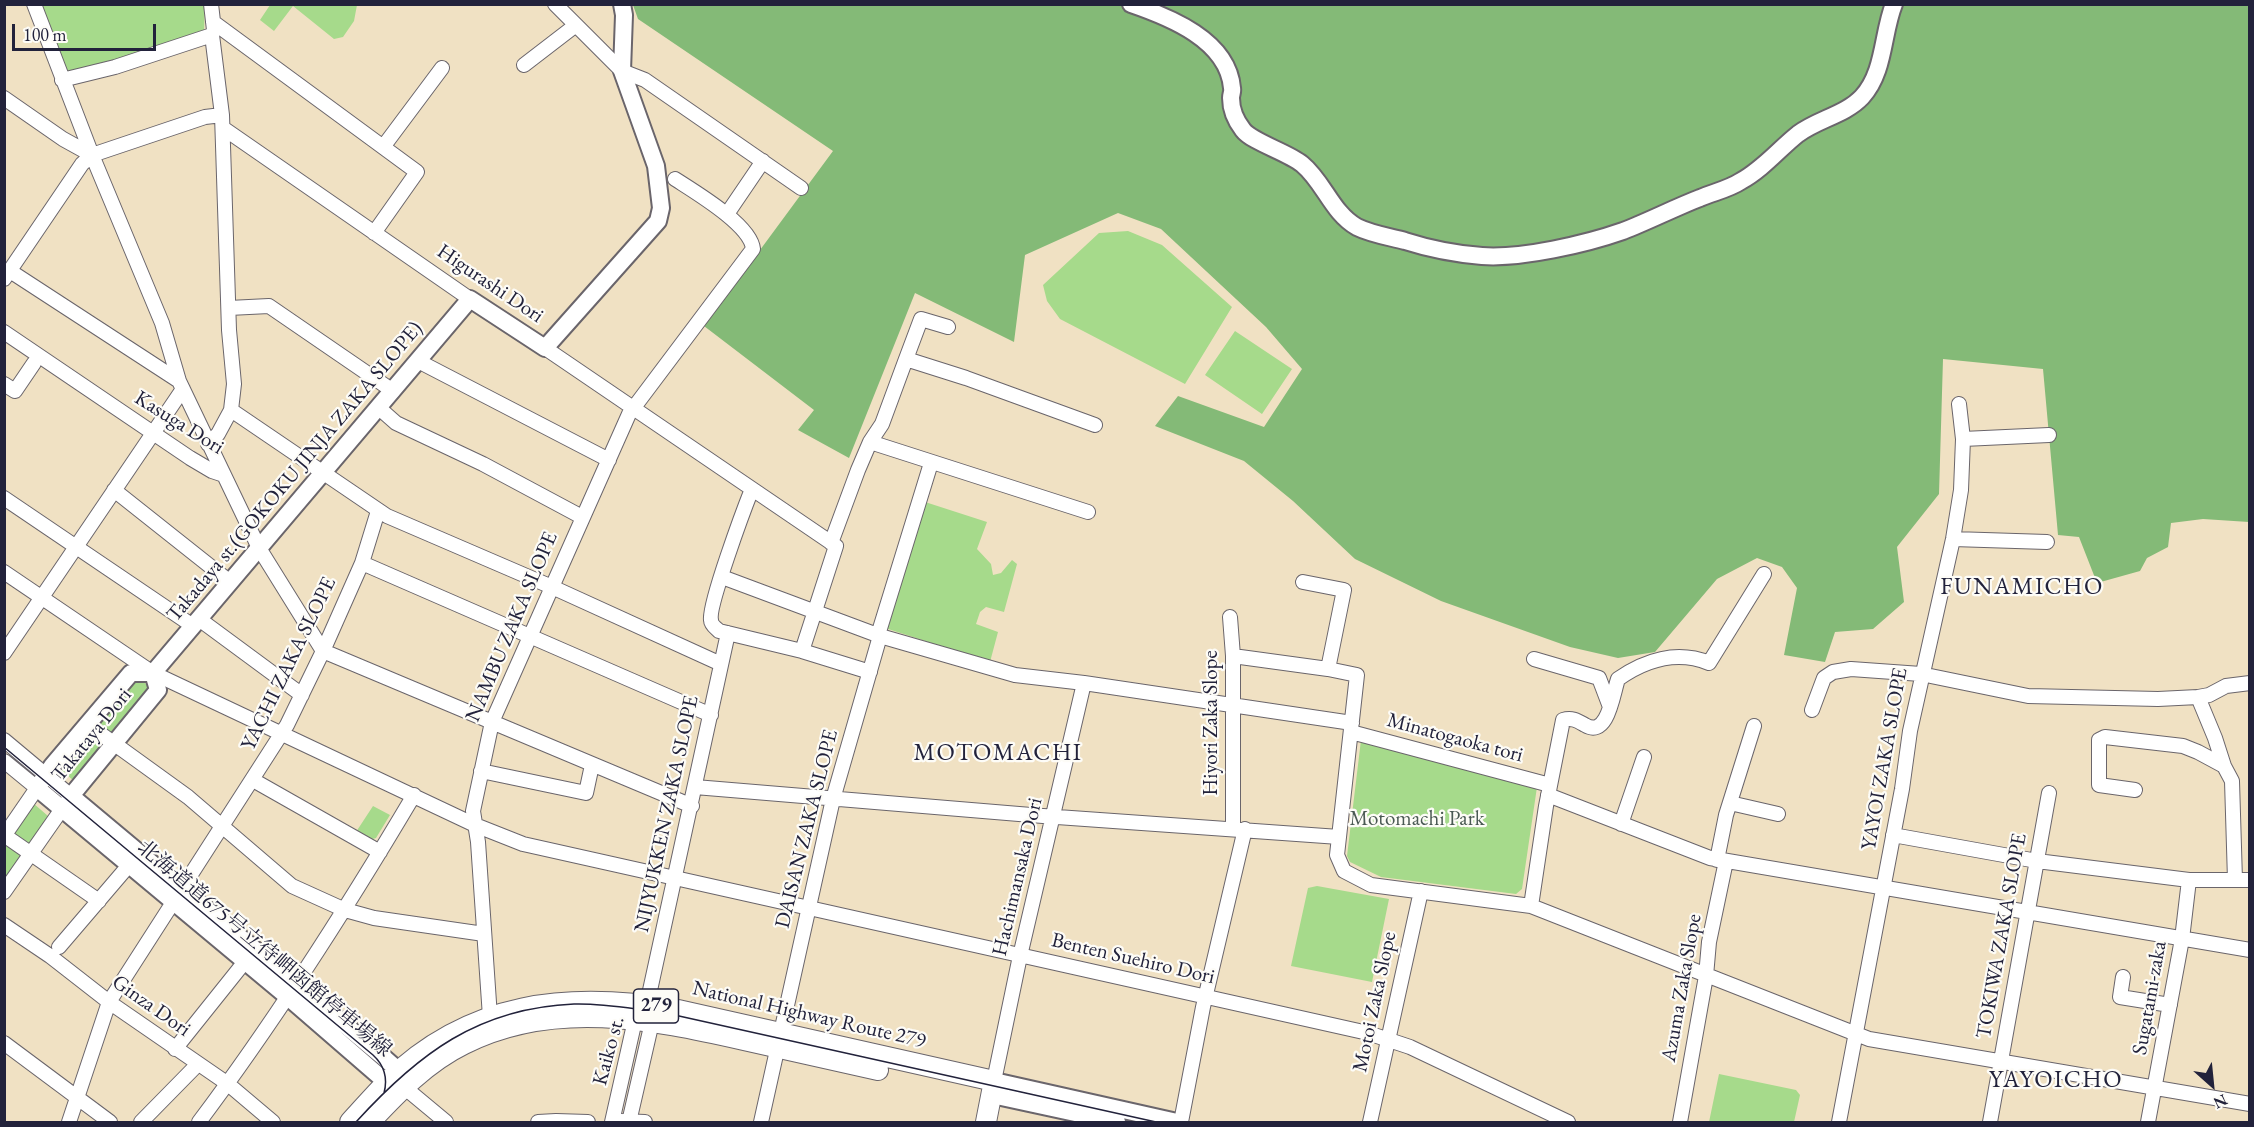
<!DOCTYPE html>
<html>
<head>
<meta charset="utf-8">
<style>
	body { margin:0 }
	#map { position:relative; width:2254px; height:1127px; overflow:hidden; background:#f0e1c3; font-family:"EB Garamond",serif }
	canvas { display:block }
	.frame { position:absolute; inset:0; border:6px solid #22223b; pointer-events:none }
	.north { position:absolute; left:2182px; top:1055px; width:60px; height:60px; -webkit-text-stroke:4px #fdfcf7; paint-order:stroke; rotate:153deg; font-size:16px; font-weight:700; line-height:24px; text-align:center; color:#22223b }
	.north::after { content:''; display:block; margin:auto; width:21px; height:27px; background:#22223b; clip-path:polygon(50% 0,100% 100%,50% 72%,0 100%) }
	.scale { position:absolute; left:12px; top:24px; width:144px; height:27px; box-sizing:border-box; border:3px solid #22223b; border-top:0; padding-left:8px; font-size:18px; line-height:21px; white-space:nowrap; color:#22223b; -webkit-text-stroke:4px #fdfcf7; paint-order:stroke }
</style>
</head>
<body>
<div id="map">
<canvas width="2254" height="1127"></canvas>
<div class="frame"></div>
<div class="north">N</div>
<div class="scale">100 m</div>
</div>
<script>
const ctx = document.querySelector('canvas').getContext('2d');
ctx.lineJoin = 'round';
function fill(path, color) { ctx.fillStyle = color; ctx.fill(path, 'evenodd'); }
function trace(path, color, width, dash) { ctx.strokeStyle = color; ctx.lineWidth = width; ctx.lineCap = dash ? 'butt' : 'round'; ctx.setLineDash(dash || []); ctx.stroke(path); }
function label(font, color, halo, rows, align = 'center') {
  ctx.font = font + ' "EB Garamond","Noto Serif JP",serif'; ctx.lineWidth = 4.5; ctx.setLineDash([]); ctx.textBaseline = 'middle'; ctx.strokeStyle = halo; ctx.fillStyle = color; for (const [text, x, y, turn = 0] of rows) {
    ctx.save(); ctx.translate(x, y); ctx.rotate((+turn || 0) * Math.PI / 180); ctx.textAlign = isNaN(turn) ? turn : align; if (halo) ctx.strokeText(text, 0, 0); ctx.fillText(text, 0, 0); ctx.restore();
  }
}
fill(new Path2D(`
	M40 5H205L204 33 66 74Z
	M270 5H357L354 21 343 37 334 39 293 6 274 31 260 20Z
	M1128 231 1162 245 1232 307 1185 384 1060 319 1047 301 1043 285 1099 233Z
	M1235 331 1292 369 1262 414 1205 375Z
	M922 501 987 522 977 549 991 564 993 575 1001 573 1012 560 1017 564 1004 612 986 607 980 612 976 624 998 632 990 662 885 628Z
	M136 678 153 688 75 782 59 768Z
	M1361 740 1537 787 1522 889 1516 894 1381 877 1350 862 1347 856Z
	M33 803 48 816 29 844 12 836Z
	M373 806 390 815 376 838 369 840 356 832Z
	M6 842 23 853 5 880V844Z
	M1317 886 1389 899 1372 982 1291 966 1308 888Z
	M1719 1074 1796 1090 1800 1095 1794 1122H1709Z`), '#a6da8b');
fill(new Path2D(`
	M633 5H2249V522L2203 519 2171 523 2168 547 2147 558 2140 571 2097 583 2079 537 2058 535 2043 369 1943 359 1939 494 1897 547 1904 602 1873 629 1835 632 1825 662 1784 655 1797 588 1782 567 1757 558 1717 579 1655 652 1618 658 1570 647 1441 601 1355 559 1293 501 1244 461 1155 426 1178 396 1264 427 1302 369 1266 327 1161 229 1118 213 1025 255 1014 342 915 293 849 458 798 430 814 410 704 326 833 151 638 19Z`), '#84ba77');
const minor = new Path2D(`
	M34 4 92 155 162 323 179 381 259 548 323 651
	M555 4 622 71 645 80 801 188
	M213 22 417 172 374 233
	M524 65 576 25
	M62 80 115 67 212 35
	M4 98 63 139 92 155
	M223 128 470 299
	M383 147 442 68
	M727 214 763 161
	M10 271 179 381
	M4 279 82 164 92 155 205 117 222 115
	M229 308 269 306 393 391
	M4 332 190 458 212 471 224 475
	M545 348 836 546 802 651
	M906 359 921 319 948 327
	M418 361 609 460
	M4 384 15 391 34 363
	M379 408 396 423 483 464 582 517
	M231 410 387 516 552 587 721 664
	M1963 439 2049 435
	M870 442 1088 512
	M208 444 218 434 231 410 234 384 229 330 222 115 212 35 214 30 211 4
	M752 489C744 509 708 606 711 620 711 625 716 628 719 631L802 651 870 672
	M114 490 230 582
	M4 498 193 626
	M1953 539 2047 542
	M831 543 858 470 870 442 882 424 906 359 966 378 1095 425
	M362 563 711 715
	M4 572 153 673 475 825 523 844 1368 1033 1410 1047 1568 1122
	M722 577 880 636 1015 675 1084 683 1352 723
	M1303 582 1344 590 1328 669
	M1230 617 1233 656V828
	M199 619 302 695
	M878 635 931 463
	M323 651 692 806
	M4 653 183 389
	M1233 656 1328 669 1357 675 1337 855 1344 871 1371 885 1531 906 1546 806 1563 720C1572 717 1578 721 1585 725 1608 739 1613 693 1618 679 1645 660 1677 650 1709 663L1764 574
	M1534 659 1599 678 1610 707
	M2198 697 2209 695 2226 686 2250 683
	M1812 710 1824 678 1833 672 1851 669 1921 674 2028 696 2158 699 2198 697 2215 738 2224 766 2232 781 2235 880
	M87 724 188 797 292 886 345 910 374 918 484 934
	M1351 732 1550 785
	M4 740 71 796 4 892
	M4 761 37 788 4 836
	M481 771 586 793 592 765
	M253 780 380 852
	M695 787 1043 816 1339 837
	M2135 790 2099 785V740L2105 737 2183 746 2198 752 2224 766
	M1548 795 1710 858 2250 950
	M1730 803 1778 814
	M1621 824 1644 757
	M4 835 99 901
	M1893 835 2037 861 2189 880H2250
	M1717 860 1726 815 1754 726
	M1531 906 1869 1039 2250 1104
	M4 925 50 956 109 1002 228 1084 273 1122
	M59 947 124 871
	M2123 977 2120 997 2170 1005
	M490 1017 478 842 473 811 492 722 629 414 753 249C751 225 695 192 675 179
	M4 1043 110 1122
	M175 1049 251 954
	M994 1081 1020 956 1084 683
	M404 1087 446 1122
	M621 1121 645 1122
	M69 1122 109 1002 287 725 323 651 362 563 378 511
	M141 1122 198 1064
	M199 1122C277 1018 347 908 414 795
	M538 1122 556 1121 588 1122
	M612 1122 635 1020 646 1005 649 995 728 633
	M629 1122 652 1022 651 1014
	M761 1122 833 799 880 636
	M1181 1122 1203 1007 1245 829
	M1370 1122 1421 891
	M1680 1122 1706 976 1709 942 1726 861
	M1839 1122 1902 789 1910 731 1953 539 1961 490 1963 439 1959 404
	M1990 1122 2049 793
	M2148 1122 2182 939 2189 880`);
const major = new Path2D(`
	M1131 4C1169 17 1228 40 1232 88 1233 91 1231 94 1231 98 1231 109 1236 121 1243 130 1252 142 1287 152 1302 164 1324 182 1332 213 1357 227 1371 234 1390 237 1405 241 1430 249 1456 254 1482 256 1521 259 1586 244 1623 231 1649 221 1674 208 1700 198 1714 192 1729 189 1741 181 1763 169 1779 149 1798 134 1818 119 1845 115 1862 97 1885 72 1882 34 1894 4
	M153 673 470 299 545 348 658 221 661 208 656 166 622 71 624 15 622 4
	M153 673H131L52 766 37 788 288 997 386 1082 397 1085
	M153 673 158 690 71 796 382 1056 399 1071 403 1084
	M994 1081 1177 1122
	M992 1095 1117 1122`);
const highway = new Path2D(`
	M350 1122C362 1109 374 1095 387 1082 469 1001 569 991 678 1010L994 1081 986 1122
	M370 1122C397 1093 427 1062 464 1044 553 999 651 1019 744 1040 789 1050 833 1060 878 1070`);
trace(minor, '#6a656b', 16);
trace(major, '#6a656b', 20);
trace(highway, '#6a656b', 22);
trace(minor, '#fff', 14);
trace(major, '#fff', 16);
trace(highway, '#fff', 20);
trace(new Path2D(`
	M4 747 373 1055C385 1066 388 1078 384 1093
	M356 1122C418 1054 478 1008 574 1004 603 1003 633 1009 661 1012L1156 1122`), '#22223b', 1.5);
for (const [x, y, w] of [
	[656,1006,45]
]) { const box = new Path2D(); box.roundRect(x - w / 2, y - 17, w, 34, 4.5); ctx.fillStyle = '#fdfcf7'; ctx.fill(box); trace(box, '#22223b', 1.5); }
label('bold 20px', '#22223b', null, [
	["279",656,1006]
]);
label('21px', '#22223b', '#fdfcf7', [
	["Higurashi Dori",490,284,34],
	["Kasuga Dori",179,423,32],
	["Takadaya st.(GOKOKU JINJA ZAKA SLOPE)",295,472,-50],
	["NAMBU ZAKA SLOPE",512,627,-67],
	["YACHI ZAKA SLOPE",289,664,-64],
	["Hiyori Zaka Slope",1211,723,-90],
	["Takataya Dori",92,735,-51],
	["Minatogaoka tori",1455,738,15],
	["YAYOI ZAKA SLOPE",1885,759,-80],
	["NIJYUKKEN ZAKA SLOPE",667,814,-78],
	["DAISAN ZAKA SLOPE",807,829,-76],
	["Hachimansaka Dori",1018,877,-77],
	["TOKIWA ZAKA SLOPE",2002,936,-80],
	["北海道道675号立待岬函館停車場線",264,949,40],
	["Benten Suehiro Dori",1133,959,13],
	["Azuma Zaka Slope",1682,988,-80],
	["Sugatami-zaka",2150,998,-80],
	["Motoi Zaka Slope",1375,1002,-78],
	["Ginza Dori",151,1006,35],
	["National Highway Route 279",809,1015,13],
	["Kaiko st.",609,1051,-75]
]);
label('21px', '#4a5953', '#fdfcf7', [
	["Motomachi Park",1417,819]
]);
ctx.letterSpacing = '1.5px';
label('24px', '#22223b', '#fdfcf7', [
	["FUNAMICHO",2022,587],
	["MOTOMACHI",998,753],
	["YAYOICHO",2056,1080]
]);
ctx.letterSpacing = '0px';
</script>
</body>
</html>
